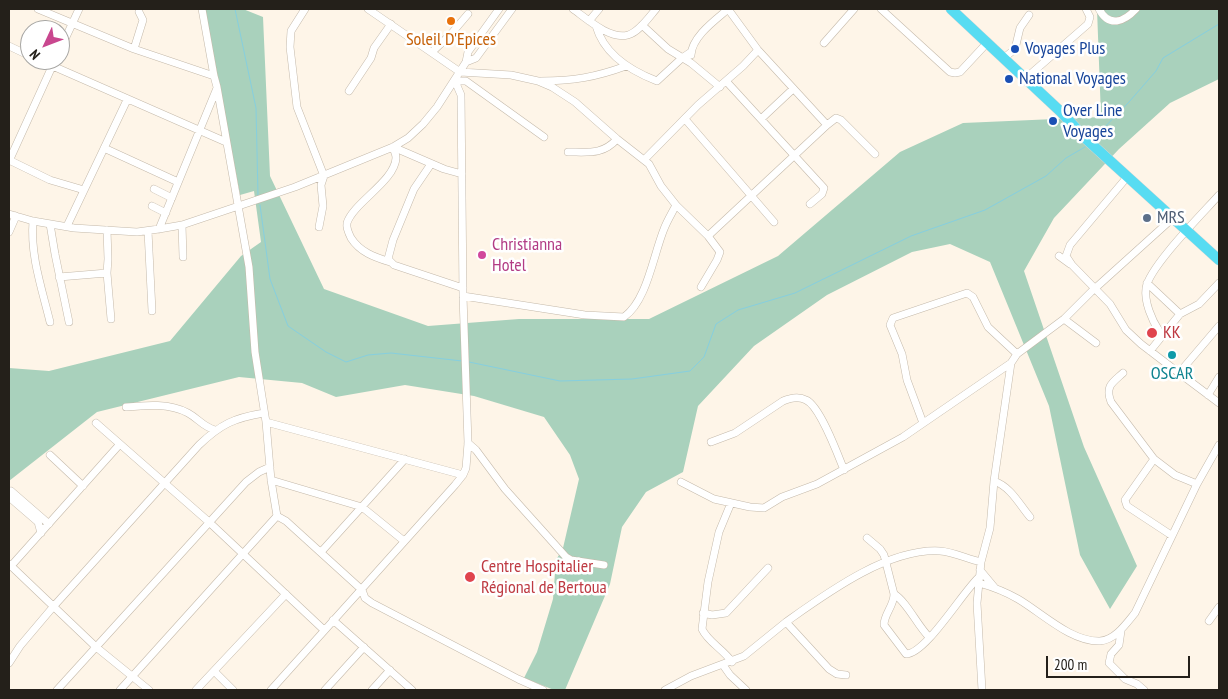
<!DOCTYPE html>
<html>
<head>
<meta charset="utf-8">
<style>
	body { margin:0 }
	#map { position:relative; width:1228px; height:699px; overflow:hidden; background:#fef5e8; font-family:"PT Sans Narrow",sans-serif }
	canvas { display:block }
	.frame { position:absolute; inset:0; border:10px solid #24201a; pointer-events:none }
	.north { position:absolute; left:20px; top:20px; width:50px; height:50px; box-sizing:border-box; background:#fff; border:1px solid #a7a6a3; border-radius:50%; rotate:227deg; font-size:14px; font-weight:700; line-height:20px; text-align:center; color:#24201a }
	.north::after { content:''; display:block; margin:auto; width:18px; height:22px; background:#c9478f; clip-path:polygon(50% 0,100% 100%,50% 72%,0 100%) }
	.scale { position:absolute; left:1046px; top:656px; width:144px; height:22px; box-sizing:border-box; border:2px solid #24201a; border-top:0; padding-left:6px; font-size:15px; line-height:18px; white-space:nowrap; color:#24201a; -webkit-text-stroke:4px #fff; paint-order:stroke }
</style>
</head>
<body>
<div id="map">
<canvas width="1228" height="699"></canvas>
<div class="frame"></div>
<div class="north">N</div>
<div class="scale">200 m</div>
</div>
<script>
const ctx = document.querySelector('canvas').getContext('2d');
ctx.lineJoin = 'round';
function fill(path, color) { ctx.fillStyle = color; ctx.fill(path, 'evenodd'); }
function trace(path, color, width, dash) { ctx.strokeStyle = color; ctx.lineWidth = width; ctx.lineCap = dash ? 'butt' : 'round'; ctx.setLineDash(dash || []); ctx.stroke(path); }
function label(font, color, halo, rows, align = 'center') {
  ctx.font = font + ' "PT Sans Narrow",sans-serif'; ctx.lineWidth = 5; ctx.setLineDash([]); ctx.textBaseline = 'middle'; ctx.strokeStyle = halo; ctx.fillStyle = color; for (const [text, x, y, turn = 0] of rows) {
    ctx.save(); ctx.translate(x, y); ctx.rotate((+turn || 0) * Math.PI / 180); ctx.textAlign = isNaN(turn) ? turn : align; if (halo) ctx.strokeText(text, 0, 0); ctx.fillText(text, 0, 0); ctx.restore();
  }
}
fill(new Path2D(`
	M205 9H243L263 17 270 176 324 289 428 326 519 319H649L778 256 900 152 963 123 1101 117 1097 9H1219V79L1170 103 1119 149 1054 218 1024 271 1084 447 1137 566 1110 609 1080 555 1049 406 990 262 950 244 912 252 827 295 754 346 698 406 683 472 646 492 622 527 610 584 565 690H554L524 678 537 652 553 599 556 560 563 548 579 479 570 455 544 417 474 396 405 385 336 397 302 383 239 377 97 412 9 481V368L49 371 170 341 241 256 261 242 254 191 240 195Z`), '#a9d1bc');
trace(new Path2D(`
	M235 9 256 108 258 195
	M1096 136 1129 102 1156 71 1163 58 1219 24
	M260 205 270 279 288 326 326 352 346 362 368 355 391 353 462 361
	M469 362 560 381 632 379 690 371 704 357 716 324 738 310 795 293 911 236 985 210 1046 176 1066 158 1085 147`), '#86cfdf', 1);
const minor = new Path2D(`
	M38 9 134 49 214 76
	M202 9 214 76 217 87 249 267 255 352 266 422 271 480 277 516 286 521 362 590 365 598 372 603 518 679 543 690
	M305 9 291 31 290 47 297 107 324 176 321 185 323 206 319 227
	M368 9 460 72 511 75 538 81 552 87 575 102 617 139 649 164 661 186 676 205 708 236 720 252 717 260 701 287
	M573 9C587 19 610 40 628 35 639 32 649 17 656 9
	M881 9 950 72 955 73 960 72 987 43
	M1099 9C1109 28 1124 22 1136 9
	M589 21 599 9
	M642 25 668 49 691 63 720 87
	M596 26C604 54 631 71 657 81L682 58 691 52
	M824 43 854 9
	M9 46 30 56
	M134 49 143 20 139 12
	M60 50 79 9
	M432 52 451 34 468 14
	M691 55C692 37 714 21 727 10
	M1004 58 1015 49 1020 28 1029 15
	M39 60 226 142
	M466 62 476 58 512 9
	M1026 78 1088 24 1090 17 1086 9
	M455 81H466L544 137
	M541 81C573 81 596 77 626 66
	M726 81 824 188 822 194 810 204
	M349 91 371 58 374 48 391 24
	M685 119 774 222
	M761 119 793 89
	M827 125 836 118 841 120 875 154
	M393 147 444 169 462 174
	M104 148 178 182
	M568 152C588 152 603 155 617 139
	M9 160 50 180 84 190
	M644 160 698 105 743 66 758 50
	M9 161 55 60
	M431 164 414 189 393 240 388 259 394 265 463 288
	M1128 176 1070 245 1066 256 1072 265 1110 304 1126 330 1141 344 1179 373
	M154 189 172 198
	M152 206 166 213
	M9 214 33 221 74 228 137 232 159 229 182 225 295 187 393 147 408 138 423 124 437 107 466 62 468 52 499 9
	M33 221C30 255 42 289 50 322
	M50 224 55 254 69 322
	M182 225 183 257
	M67 226 127 100
	M159 229 217 88
	M107 230 108 259 107 273 111 319
	M148 231 152 311
	M9 232 16 216
	M708 236 827 125 758 50 728 9
	M1059 256 1070 264
	M390 262C374 257 360 252 351 238 349 234 346 228 347 223 353 203 395 181 396 158 396 154 394 151 393 147
	M59 277 107 273
	M1147 283 1180 314
	M463 296 585 315 624 317C647 301 653 256 664 229 667 221 672 213 676 205
	M1064 319 1096 343
	M1219 326 1179 373 1219 403
	M1159 331C1152 320 1144 302 1146 288 1149 267 1203 213 1219 195
	M1150 351 1180 314 1199 304 1219 283
	M1123 373C1112 383 1105 386 1111 402L1154 459 1175 475 1197 484
	M1208 395 1219 377
	M126 407C146 405 170 403 188 413 199 419 202 426 215 430
	M266 422 463 475
	M96 423 209 522 324 630
	M923 423 907 380 902 354 890 325 893 318 967 293 973 297 988 327 1017 354
	M711 442 735 433 783 401C790 398 799 396 806 400 820 406 838 455 844 470
	M468 443 476 450 505 489 566 557 571 560 604 565
	M50 455 83 486
	M1154 459 1125 500 1127 506 1171 535
	M271 480 362 507 404 541
	M994 481C1011 487 1019 504 1030 517
	M681 482 714 499 750 507 764 508 782 497 817 484 903 437 1011 363
	M11 491 49 524
	M9 497 38 522 41 533
	M731 503 719 532 708 582 702 629C708 642 723 649 732 662
	M867 538 880 549 884 555 894 594C894 606 884 614 884 625L906 654C926 654 963 591 980 576
	M321 552 405 459
	M9 564 96 647 149 690
	M11 566 120 444
	M980 570 995 588
	M979 583C993 587 1006 592 1018 599 1042 613 1071 642 1100 641 1115 640 1126 624 1135 613L1197 484 1219 445
	M894 594C907 602 917 625 929 637
	M703 613 712 615 726 613 768 568
	M333 620 412 690
	M1209 621 1219 607
	M1121 631 1119 645 1111 654 1109 663 1125 679 1137 684 1144 690
	M9 663 20 646 53 607 199 445C221 424 234 418 264 413
	M723 665 730 675 746 690
	M214 671 233 690
	M846 675 837 674 829 669 786 622C827 593 888 548 940 551 954 552 967 559 981 562
	M57 690 246 482 259 472 270 467
	M120 690 277 516
	M196 690 286 594
	M271 690 455 485 463 475 466 468 468 443 463 296 461 95 455 81
	M325 690 364 647
	M372 690 390 670
	M665 690 691 676 744 656 786 622
	M982 690 977 603 981 562 990 528 994 481 1011 363 1017 354 1064 319 1091 292 1173 218`);
const highway = new Path2D(`
	M951 9 1061 112 1086 139 1219 260`);
trace(minor, '#c4b9aa', 8);
trace(highway, '#d8d7d6', 11);
trace(minor, '#fff', 7);
trace(highway, '#57dcf2', 10);
for (const [x, y, r, color] of [
	[451,21,5,"#e8710a"],
	[1015,49,5,"#1a4fb4"],
	[1009,79,5,"#1a4fb4"],
	[1053,121,5,"#1a4fb4"],
	[1147,218,5,"#5c6f8a"],
	[482,255,5,"#d1479c"],
	[1152,333,6,"#e0444e"],
	[1172,355,5,"#0f9aa8"],
	[470,577,6,"#e0444e"]
]) { const dot = new Path2D(); dot.arc(x, y, r, 0, 2 * Math.PI); ctx.fillStyle = color; ctx.fill(dot); trace(dot, '#fff', 2); }
label('18px', '#c56008', '#fff', [
	["Soleil D'Epices",451,40]
]);
label('18px', '#164399', '#fff', [
	["Voyages Plus",1025,49],
	["National Voyages",1019,79],
	["Over Line",1063,111],
	["Voyages",1063,132]
], 'left');
label('18px', '#4e5e75', '#fff', [
	["MRS",1157,218]
], 'left');
label('18px', '#b23c85', '#fff', [
	["Christianna",492,245],
	["Hotel",492,266]
], 'left');
label('18px', '#be3a42', '#fff', [
	["KK",1163,333],
	["Centre Hospitalier",481,567],
	["Régional de Bertoua",481,588]
], 'left');
label('18px', '#0d838f', '#fff', [
	["OSCAR",1172,374]
]);
</script>
</body>
</html>
